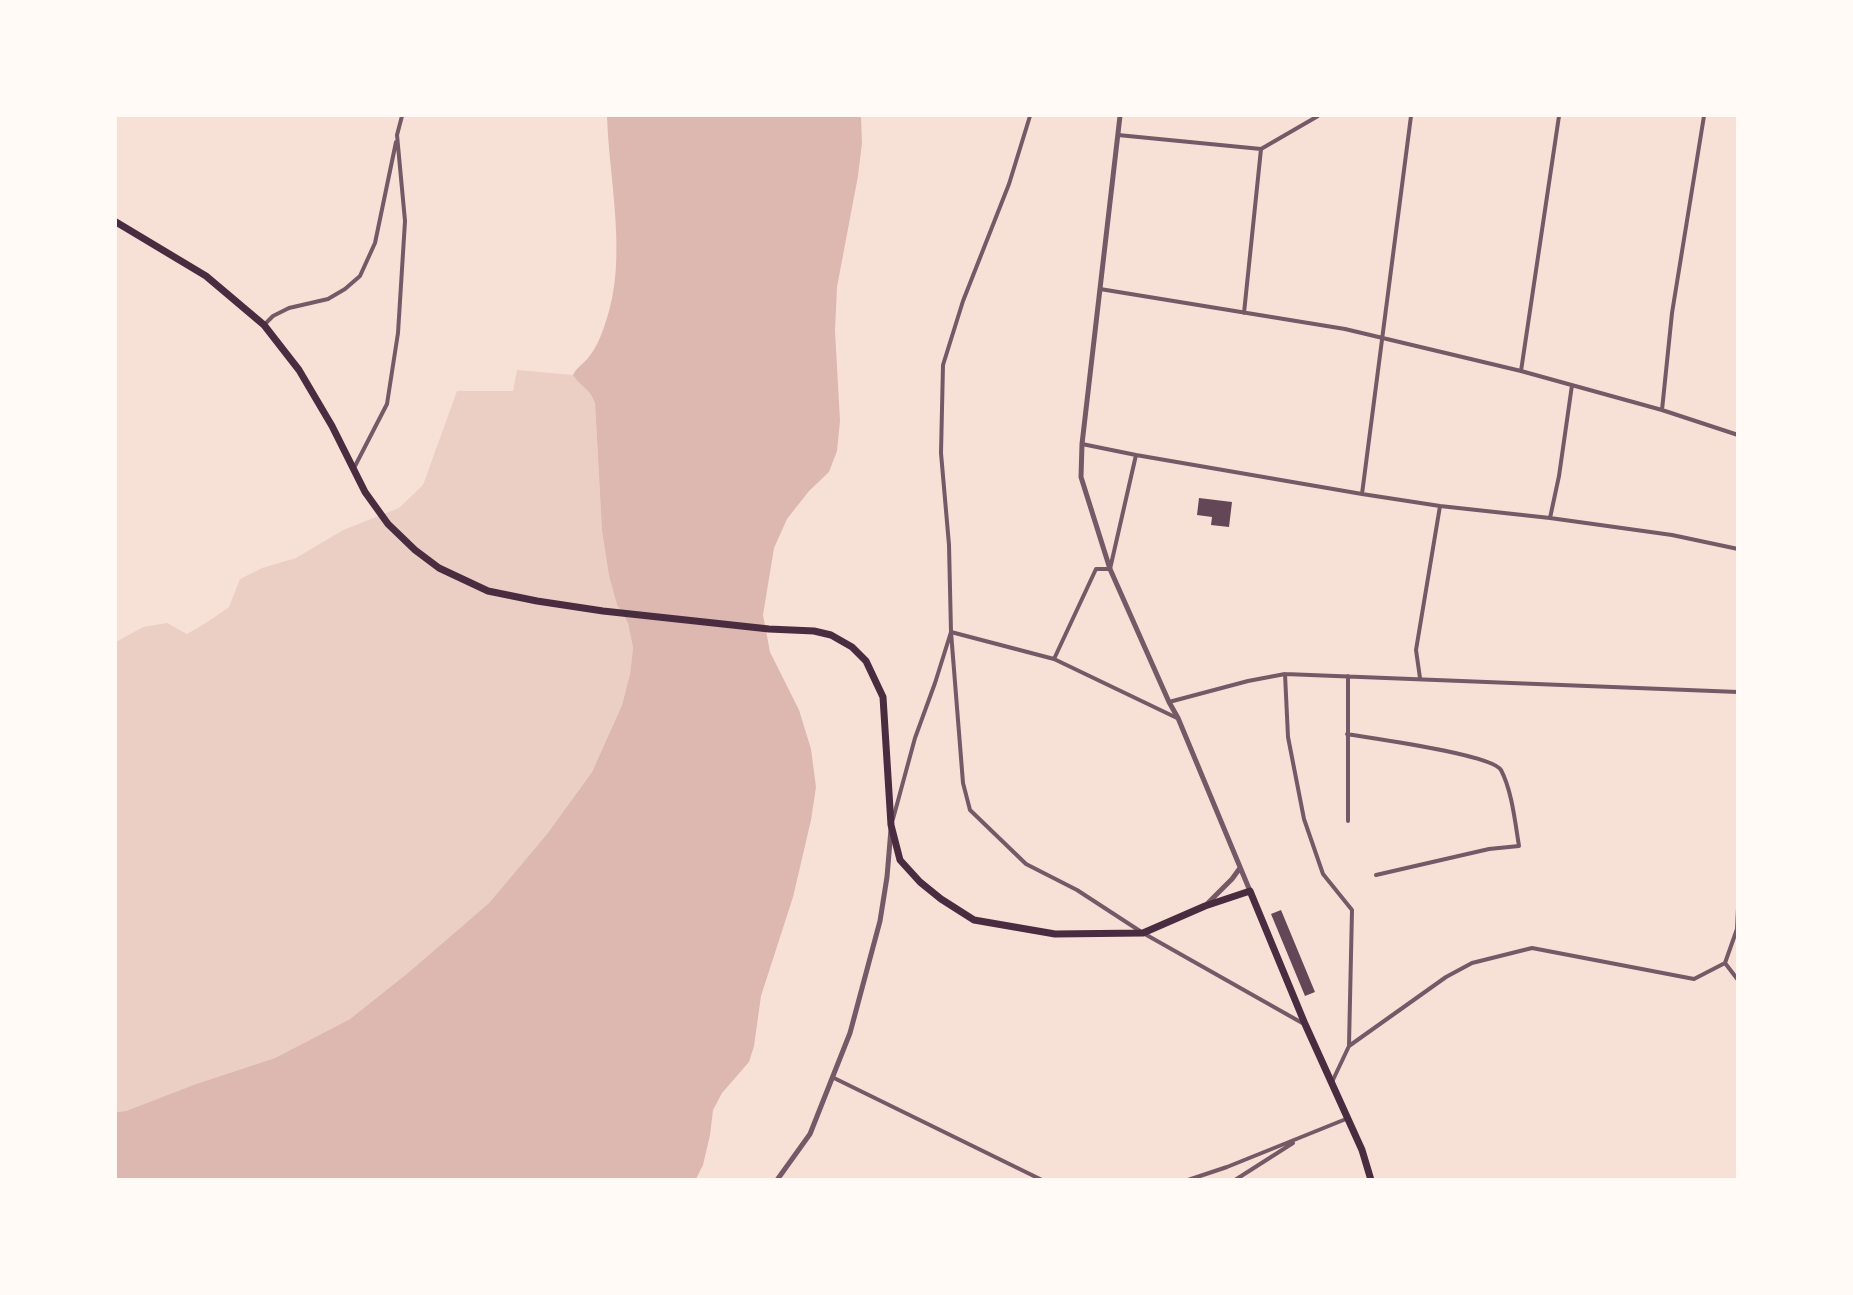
<!DOCTYPE html>
<html>
<head>
<meta charset="utf-8">
<style>
	body { margin:0 }
	#map { position:relative; width:1853px; height:1295px; overflow:hidden; background:#f7e1d7; font-family:"Roboto Condensed",sans-serif }
	canvas { display:block }
	.frame { position:absolute; inset:0; border:117px solid #fffaf5; pointer-events:none }
</style>
</head>
<body>
<div id="map">
<canvas width="1853" height="1295"></canvas>
<div class="frame"></div>
</div>
<script>
const ctx = document.querySelector('canvas').getContext('2d');
ctx.lineJoin = 'round';
function fill(path, color) { ctx.fillStyle = color; ctx.fill(path, 'evenodd'); }
function trace(path, color, width, dash) { ctx.strokeStyle = color; ctx.lineWidth = width; ctx.lineCap = dash ? 'butt' : 'round'; ctx.setLineDash(dash || []); ctx.stroke(path); }
fill(new Path2D(`
	M517 370 573 375C580 387 589 387 595 403L602 531 609 576 617 605 628 623 633 648 630 674 622 705 592 772 547 834 489 903 409 972 350 1019 275 1058 196 1084 126 1111 116 1112V642L143 627 167 623 187 634 209 621 229 607 240 579 262 568 296 558 343 530 399 508 423 485 457 391H513Z`), '#ebcfc5');
fill(new Path2D(`
	M607 116H861L862 143 858 176 837 287 835 331 840 421 837 451 829 472 809 491 787 519 774 548 763 615 770 652 799 710 811 749 816 787 811 820 793 897 761 996 754 1046 749 1062 722 1093 713 1110 710 1135 703 1165 696 1179H116V1112L126 1111 196 1084 275 1058 350 1019 409 972 489 903 547 834 592 772 622 705 630 674 633 648 628 623 617 605 609 576 602 531 595 403C589 387 580 387 573 375 576 368 583 364 588 358 597 347 602 334 606 321 628 259 609 180 607 116Z`), '#dcb8b0');
fill(new Path2D(`
	M1199 498 1232 502 1229 527 1211 525 1212 517 1197 515Z
	M1281 910 1315 992 1305 996 1271 914Z`), '#644757');
trace(new Path2D(`
	M1030 116 1009 184 963 301 943 365 941 453 949 545 951 632 963 783 970 810 1026 864 1077 890 1143 933 1304 1024
	M1118 135 1261 149 1318 116
	M1100 289 1345 329 1521 371 1662 410 1738 435
	M1244 313 1261 149
	M264 325 273 316 289 308 328 299 345 289 360 276 375 243 396 142
	M1521 371 1559 116
	M1662 410 1672 313 1704 116
	M1082 444 1136 455 1362 494 1440 506 1550 518 1672 535 1738 549
	M354 468 387 404 398 333 405 221 397 135 402 116
	M1362 494 1411 116
	M1550 518 1559 476 1572 385
	M1054 659 1096 569H1110L1136 455
	M1285 674 1288 737 1304 819 1323 874 1352 910 1349 1045
	M1420 678 1416 650 1440 506
	M1169 702 1248 681 1285 674 1738 692
	M1347 734C1370 738 1492 754 1501 770 1512 791 1515 822 1519 846L1489 849 1376 875
	M893 819 915 738 935 683 951 632 1054 659 1177 718
	M1348 821V676
	M1725 963 1738 980
	M834 1078 1042 1180
	M1332 1082 1349 1046 1446 977 1472 963 1532 948 1694 979 1725 963 1737 929 1738 908
	M1188 1180 1227 1167 1346 1119
	M1235 1180 1293 1143`), '#755966', 4);
trace(new Path2D(`
	M1120 116 1082 444 1081 477 1110 569 1169 702 1178 718 1250 891
	M1205 906 1232 879 1240 868
	M777 1180 810 1134 850 1033 880 921 887 877 891 829`), '#755966', 5);
trace(new Path2D(`
	M116 222 206 276 264 325 299 370 332 426 365 492 388 524 415 550 439 568 488 591 537 601 603 611 769 629 814 631 831 635 852 647 866 661 883 697 891 825 900 860 920 882 941 899 974 920 1055 934 1143 933 1205 906 1250 891 1305 1024 1362 1150 1371 1180`), '#4a2c40', 7);
</script>
</body>
</html>
